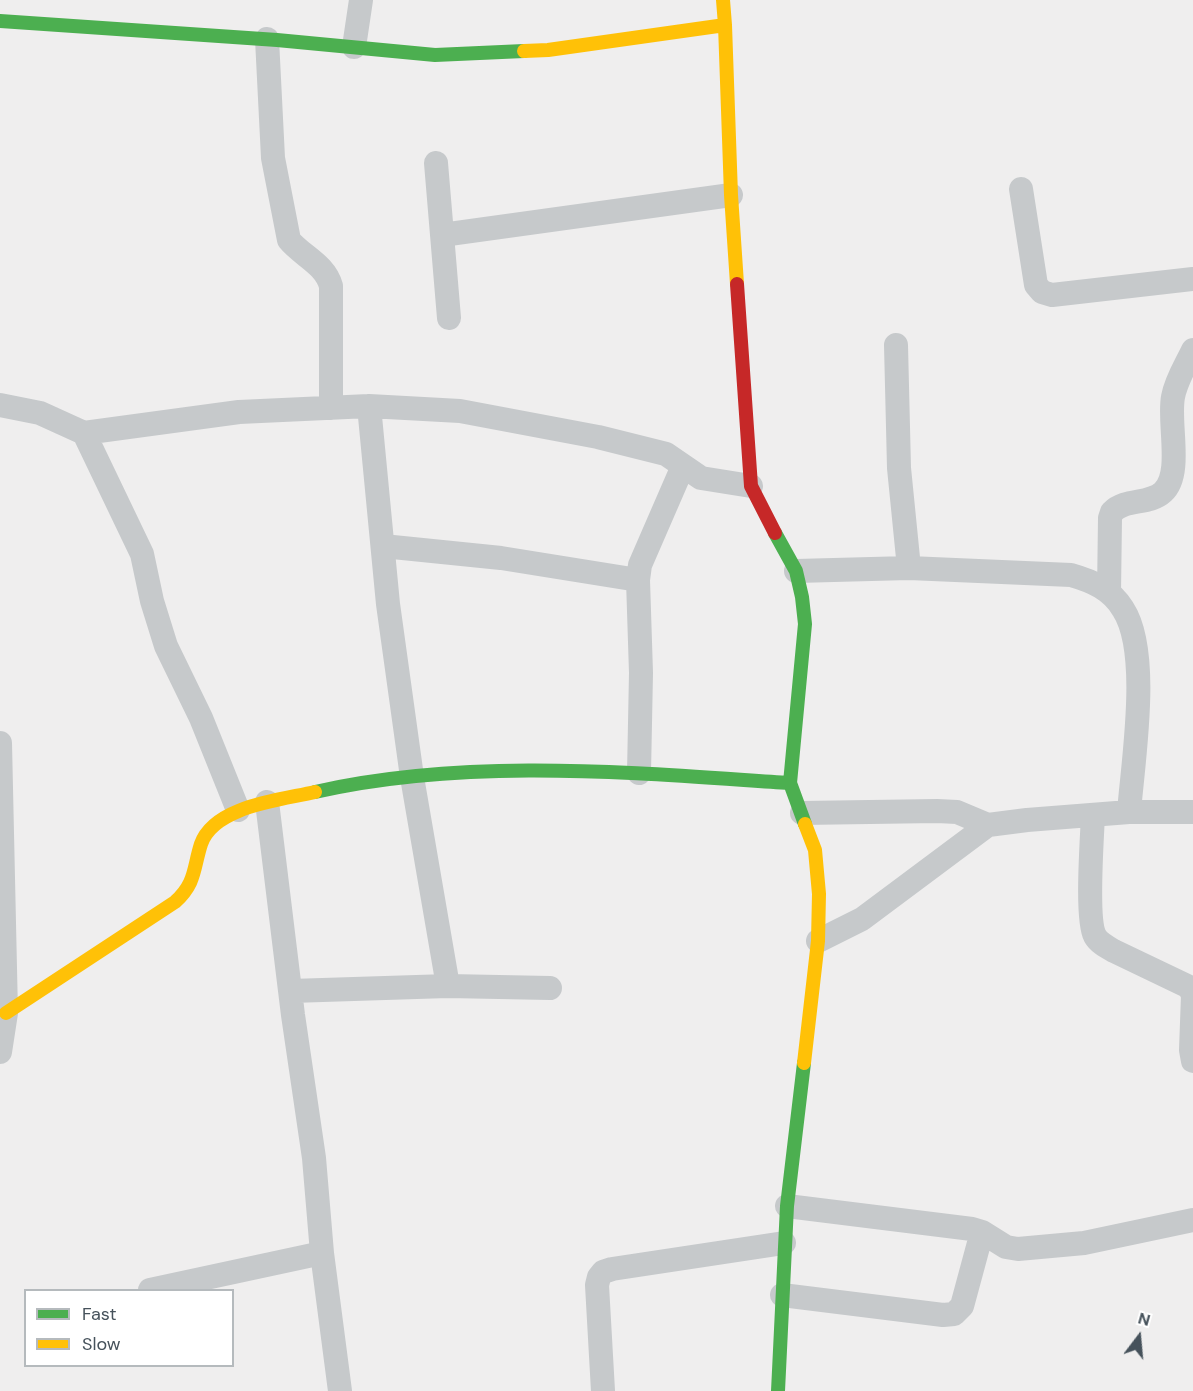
<!DOCTYPE html>
<html>
<head>
<meta charset="utf-8">
<style>
	body { margin:0 }
	#map { position:relative; width:1193px; height:1391px; overflow:hidden; background:#efeeee; font-family:"DM Sans",sans-serif }
	canvas { display:block }
	.legend { position:absolute; left:24px; top:1289px; width:210px; height:78px; box-sizing:border-box; background:#fff; border:2px solid #b5babd; margin:0; padding:8px 10px; list-style:none; font-size:18px; color:#46525b }
	.legend li { display:flex; align-items:center; gap:12px; height:30px }
	.legend b { width:30px; border:2px solid #b5babd }
	.north { position:absolute; left:1109px; top:1307px; width:60px; height:60px; -webkit-text-stroke:4px #fff; paint-order:stroke; rotate:16deg; font-size:16px; font-weight:700; line-height:24px; text-align:center; color:#46525b }
	.north::after { content:''; display:block; margin:auto; width:21px; height:27px; background:#46525b; clip-path:polygon(50% 0,100% 100%,50% 72%,0 100%) }
</style>
</head>
<body>
<div id="map">
<canvas width="1193" height="1391"></canvas>
<ul class="legend">
<li><b style="height:8px;background:#4caf50"></b>Fast</li>
<li><b style="height:8px;background:#ffc107"></b>Slow</li>
</ul>
<div class="north">N</div>
</div>
<script>
const ctx = document.querySelector('canvas').getContext('2d');
ctx.lineJoin = 'round';
function trace(path, color, width, dash) { ctx.strokeStyle = color; ctx.lineWidth = width; ctx.lineCap = dash ? 'butt' : 'round'; ctx.setLineDash(dash || []); ctx.stroke(path); }
trace(new Path2D(`
	M267 39 273 158 289 240C302 256 325 264 331 286V408
	M354 47 361 0
	M436 163 449 318
	M1021 189 1036 285 1042 292 1052 295 1193 279
	M442 235 731 195
	M896 345 899 468 909 568
	M0 405 40 413 84 433 142 554 152 601 166 646 201 718 238 810
	M369 406 388 604 412 777 448 986
	M84 433 239 412 369 406 460 411 598 437 666 454 701 478 751 486
	M383 546 501 558 638 580
	M796 571 909 568 1071 575C1092 581 1111 589 1123 609 1151 652 1133 760 1129 812
	M1109 593 1110 518 1112 512C1126 498 1149 505 1163 492 1183 474 1168 423 1173 397 1176 380 1186 365 1193 350
	M0 743 6 1013 0 1052
	M639 773 641 673 638 580 640 565 683 466
	M267 802 293 1015 314 1158 322 1253 340 1391
	M802 813 937 811 957 812 988 825
	M1093 815C1092 839 1086 919 1095 936 1099 943 1107 947 1114 951L1189 987 1193 995 1191 1050 1193 1061
	M818 941 862 919 988 825 1027 820 1129 812H1193
	M291 991 448 986 550 988
	M787 1206 972 1229 982 1232 1006 1247 1018 1249 1084 1243 1193 1220
	M150 1290 322 1253
	M782 1295 943 1315 954 1314 962 1306 982 1232
	M603 1391 597 1285 599 1277 603 1272 612 1269 784 1243`), '#c6c9cb', 24);
trace(new Path2D(`
	M0 21 277 40 435 55 524 51
	M775 533 796 571 802 597 805 624 790 783 805 824
	M315 792C470 757 634 773 790 783
	M778 1391 787 1206 804 1063`), '#4caf50', 14);
trace(new Path2D(`
	M725 25 731 195 737 284
	M524 51 548 50 725 25 723 0
	M6 1013 175 902C196 883 193 869 201 844 214 806 281 800 315 792
	M804 1063 818 941 819 894 815 850 805 824`), '#ffc107', 14);
trace(new Path2D(`
	M737 284 751 486 775 533`), '#c62828', 14);
</script>
</body>
</html>
